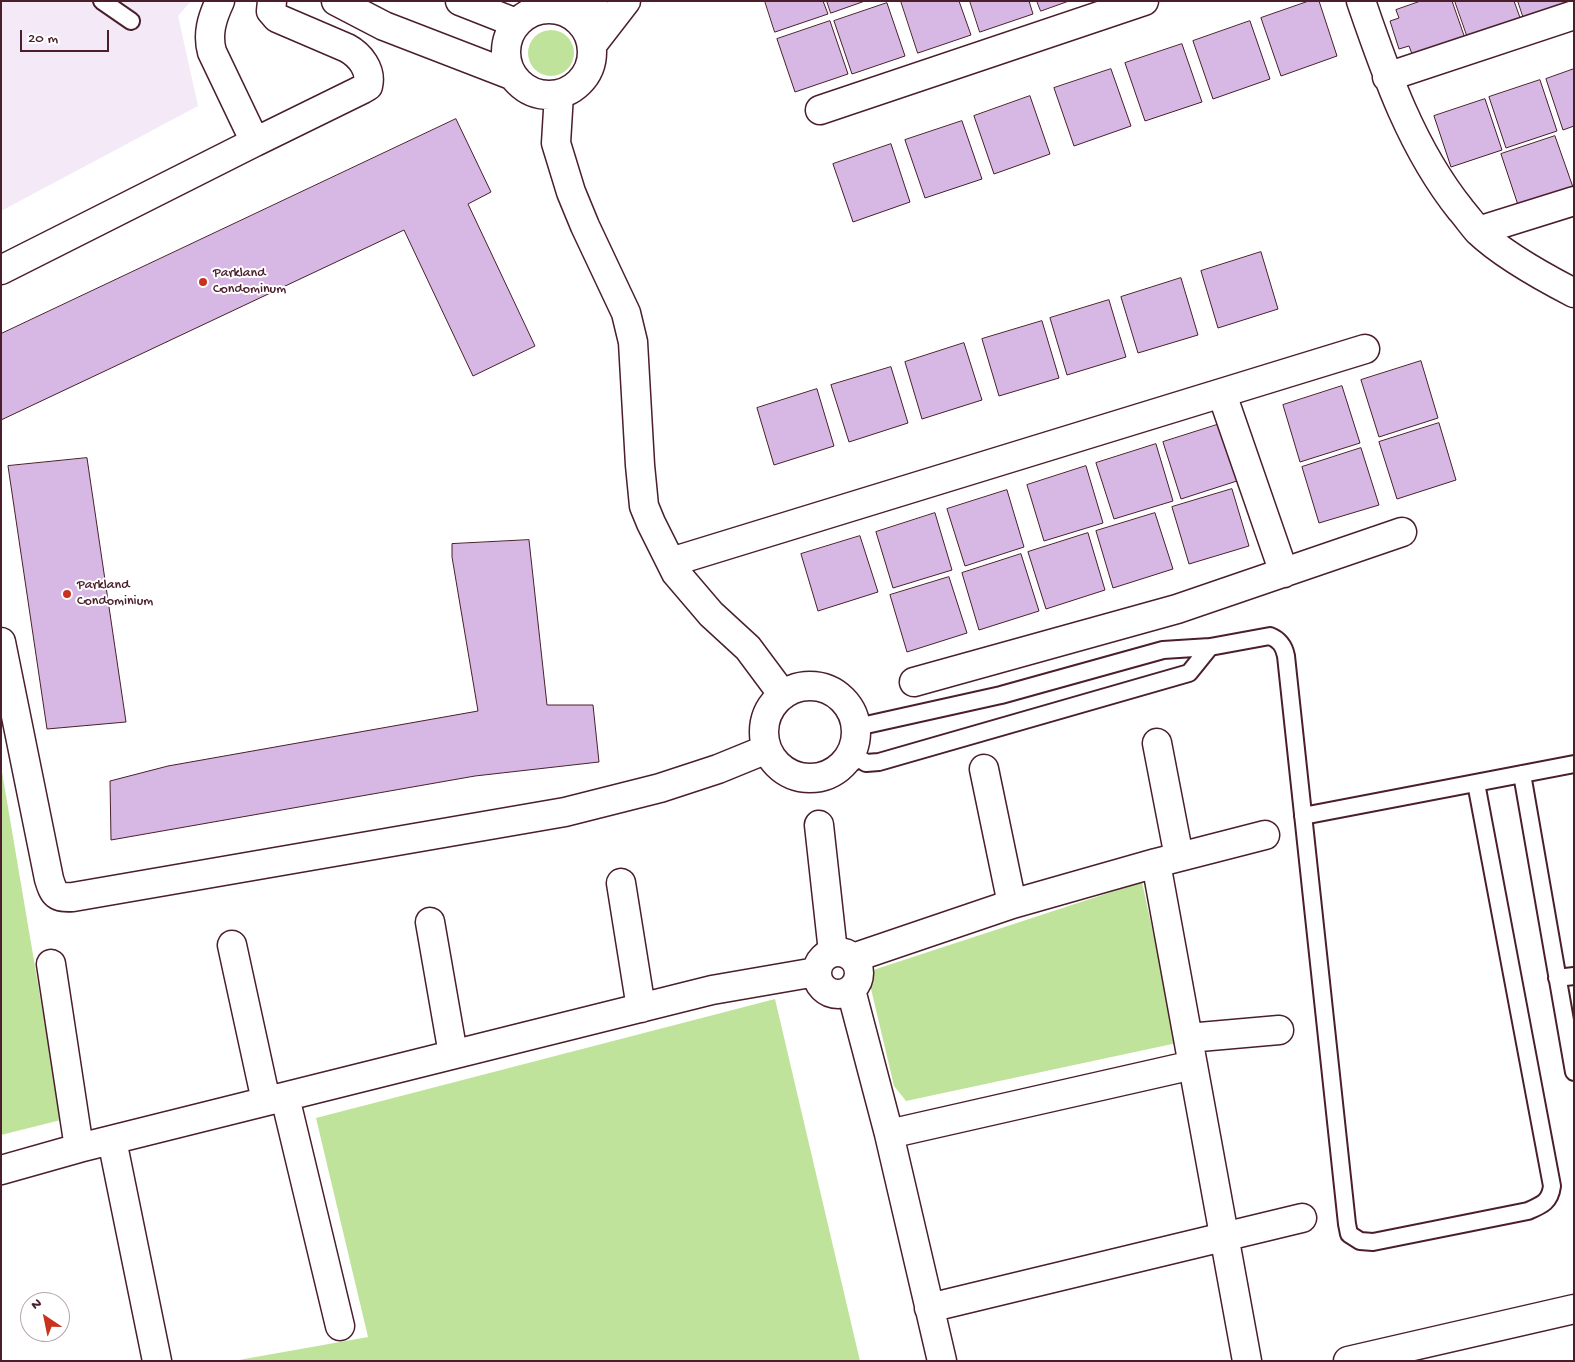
<!DOCTYPE html>
<html>
<head>
<meta charset="utf-8">
<style>
	body { margin:0 }
	#map { position:relative; width:1575px; height:1362px; overflow:hidden; background:#fff; font-family:"Gochi Hand",sans-serif }
	canvas { display:block }
	.frame { position:absolute; inset:0; border:2px solid #4a1f2b; pointer-events:none }
	.north { position:absolute; left:20px; top:1292px; width:50px; height:50px; box-sizing:border-box; background:#fff; border:1px solid #b7a5aa; border-radius:50%; rotate:326deg; font-size:14px; font-weight:700; line-height:20px; text-align:center; color:#4a1f2b }
	.north::after { content:''; display:block; margin:auto; width:18px; height:22px; background:#c8321e; clip-path:polygon(50% 0,100% 100%,50% 72%,0 100%) }
	.scale { position:absolute; left:20px; top:30px; width:89px; height:22px; box-sizing:border-box; border:2px solid #4a1f2b; border-top:0; padding-left:6px; font-size:15px; line-height:18px; white-space:nowrap; color:#4a1f2b; -webkit-text-stroke:4px #fff; paint-order:stroke }
</style>
</head>
<body>
<div id="map">
<canvas width="1575" height="1362"></canvas>
<div class="frame"></div>
<div class="north">N</div>
<div class="scale">20 m</div>
</div>
<script>
const ctx = document.querySelector('canvas').getContext('2d');
ctx.lineJoin = 'round';
function fill(path, color) { ctx.fillStyle = color; ctx.fill(path, 'evenodd'); }
function trace(path, color, width, dash) { ctx.strokeStyle = color; ctx.lineWidth = width; ctx.lineCap = dash ? 'butt' : 'round'; ctx.setLineDash(dash || []); ctx.stroke(path); }
function label(font, color, halo, rows, align = 'center') {
  ctx.font = font + ' "Gochi Hand",sans-serif'; ctx.lineWidth = 4; ctx.setLineDash([]); ctx.textBaseline = 'middle'; ctx.strokeStyle = halo; ctx.fillStyle = color; for (const [text, x, y, turn = 0] of rows) {
    ctx.save(); ctx.translate(x, y); ctx.rotate((+turn || 0) * Math.PI / 180); ctx.textAlign = isNaN(turn) ? turn : align; if (halo) ctx.strokeText(text, 0, 0); ctx.fillText(text, 0, 0); ctx.restore();
  }
}
fill(new Path2D(`
	M1 1H191L178 16 198 106 1 211Z`), '#f3e9f7');
fill(new Path2D(`
	M528 53a23 23 0 1 1 46 0a23 23 0 1 1-46 0Z
	M1 766 61 1120 1 1135Z
	M1142 882 1177 1043 906 1101 894 1086 867 972Z
	M775 999 860 1361H233L368 1337 316 1118Z`), '#c0e39c');
const building = new Path2D(`
	M765 1H823L828 14 775 32Z
	M827 1H865L831 13Z
	M901 1H959L971 35 918 53Z
	M970 1H1029L1033 14 980 32Z
	M1037 1H1069L1041 11Z
	M1309 1H1319L1337 56 1281 76 1261 18Z
	M1421 1H1452L1467 44 1415 62 1409 46 1399 49 1390 21 1399 18 1396 10Z
	M1455 1H1514L1522 23 1469 41Z
	M1518 1H1574V6L1525 22Z
	M887 3 905 56 852 74 834 21Z
	M830 21 848 74 795 92 777 39Z
	M1250 21 1270 79 1213 99 1193 41Z
	M1182 44 1202 102 1145 121 1125 63Z
	M1111 69 1131 126 1074 146 1054 88Z
	M1574 69V126L1563 130 1546 79Z
	M1540 80 1557 131 1506 148 1489 97Z
	M1030 96 1050 154 994 174 974 116Z
	M1485 99 1502 150 1451 167 1434 116Z
	M456 119 491 192 468 204 535 346 473 376 404 230 1 420V334Z
	M962 121 982 179 925 198 905 140Z
	M1555 136 1574 190 1519 208 1501 154Z
	M891 144 910 202 853 222 833 164Z
	M1261 252 1278 309 1218 328 1201 271Z
	M1181 278 1198 335 1138 353 1121 297Z
	M1109 300 1126 357 1067 375 1050 318Z
	M1042 321 1059 378 999 396 982 339Z
	M964 343 982 400 922 419 905 362Z
	M1421 361 1438 418 1379 437 1361 380Z
	M891 367 908 423 849 442 831 385Z
	M1342 386 1360 443 1300 462 1283 405Z
	M817 389 834 446 774 465 757 408Z
	M1223 423 1240 480 1181 499 1163 442Z
	M1439 423 1456 480 1397 499 1379 442Z
	M1156 444 1173 501 1114 519 1096 463Z
	M1361 448 1379 505 1319 523 1302 467Z
	M87 458 126 722 47 729 8 466Z
	M1086 466 1103 523 1044 541 1027 485Z
	M1232 489 1249 546 1189 564 1172 507Z
	M1007 490 1024 547 965 566 947 509Z
	M935 513 952 570 893 588 876 532Z
	M1155 513 1173 569 1113 588 1096 531Z
	M1088 533 1105 590 1046 609 1028 552Z
	M860 536 878 592 818 611 801 554Z
	M529 540 547 705H593L599 762 475 776 111 840 110 781 168 766 478 711 452 557V544Z
	M1021 554 1039 611 979 630 962 573Z
	M949 577 967 633 907 652 890 595Z`);
fill(building, '#d7b7e3');
trace(building, '#4a1f2b', 1);
const service = new Path2D(`
	M102 1 131 21
	M857 727 1001 695 1163 650 1210 647 1270 636C1280 640 1284 646 1286 656L1347 1224 1349 1234 1360 1241 1373 1242 1528 1211C1542 1205 1550 1202 1552 1186L1476 783
	M841 767 860 759 866 763 879 762 1189 673 1210 647
	M1522 774 1574 1072
	M1303 816 1574 764
	M1557 978 1574 976`);
const minor = new Path2D(`
	M336 1 384 26 511 75
	M460 1 516 23
	M1361 1C1386 74 1412 149 1461 210 1467 217 1472 224 1478 231 1503 255 1543 277 1574 293
	M506 52a43 43 0 1 1 86 0a43 43 0 1 1-86 0Z
	M578 19 593 1
	M592 45 626 1
	M1387 77 1574 15
	M559 94 556 143 571 192 585 226 626 313 633 342 640 465 644 506 651 523 676 573 711 614 748 648 783 695
	M820 110 1144 1
	M255 142 363 89 368 86C372 70 360 55 347 48L277 18 271 11 272 1
	M1478 231 1574 201
	M1 270 255 142 212 52C207 34 212 18 220 1
	M1222 394 1284 573
	M671 562 1365 349
	M1 642 49 879C54 895 56 898 73 897L565 812 660 788 718 769 767 749
	M914 682 1177 609 1402 532
	M764 732a46 46 0 1 1 92 0a46 46 0 1 1-92 0Z
	M1157 743 1179 857
	M984 769 1012 904
	M819 825 833 952
	M1156 863 1247 1361
	M621 883 641 1008
	M430 922 453 1054
	M232 945 266 1101
	M817 973a21 21 0 1 1 42 0a21 21 0 1 1-42 0Z
	M853 958 1012 904 1156 863 1265 835
	M51 964 79 1148
	M851 990 889 1134 942 1361
	M1188 1038 1279 1030
	M285 1097 340 1326
	M889 1134 1193 1065
	M112 1140 157 1361
	M1 1170 79 1148 712 990 816 972
	M929 1308 1302 1218
	M1348 1361 1574 1309`);
trace(service, '#4a1f2b', 20);
trace(minor, '#4a1f2b', 31);
trace(service, '#fff', 16);
trace(minor, '#fff', 28);
for (const [x, y, r, color] of [
	[203,282,5,"#c8321e"],
	[67,594,5,"#c8321e"]
]) { const dot = new Path2D(); dot.arc(x, y, r, 0, 2 * Math.PI); ctx.fillStyle = color; ctx.fill(dot); trace(dot, '#fff', 2); }
label('14px', '#4a1f2b', '#fff', [
	["Parkland",213,274],
	["Condominum",213,290],
	["Parkland",77,586],
	["Condominium",77,602]
], 'left');
</script>
</body>
</html>
